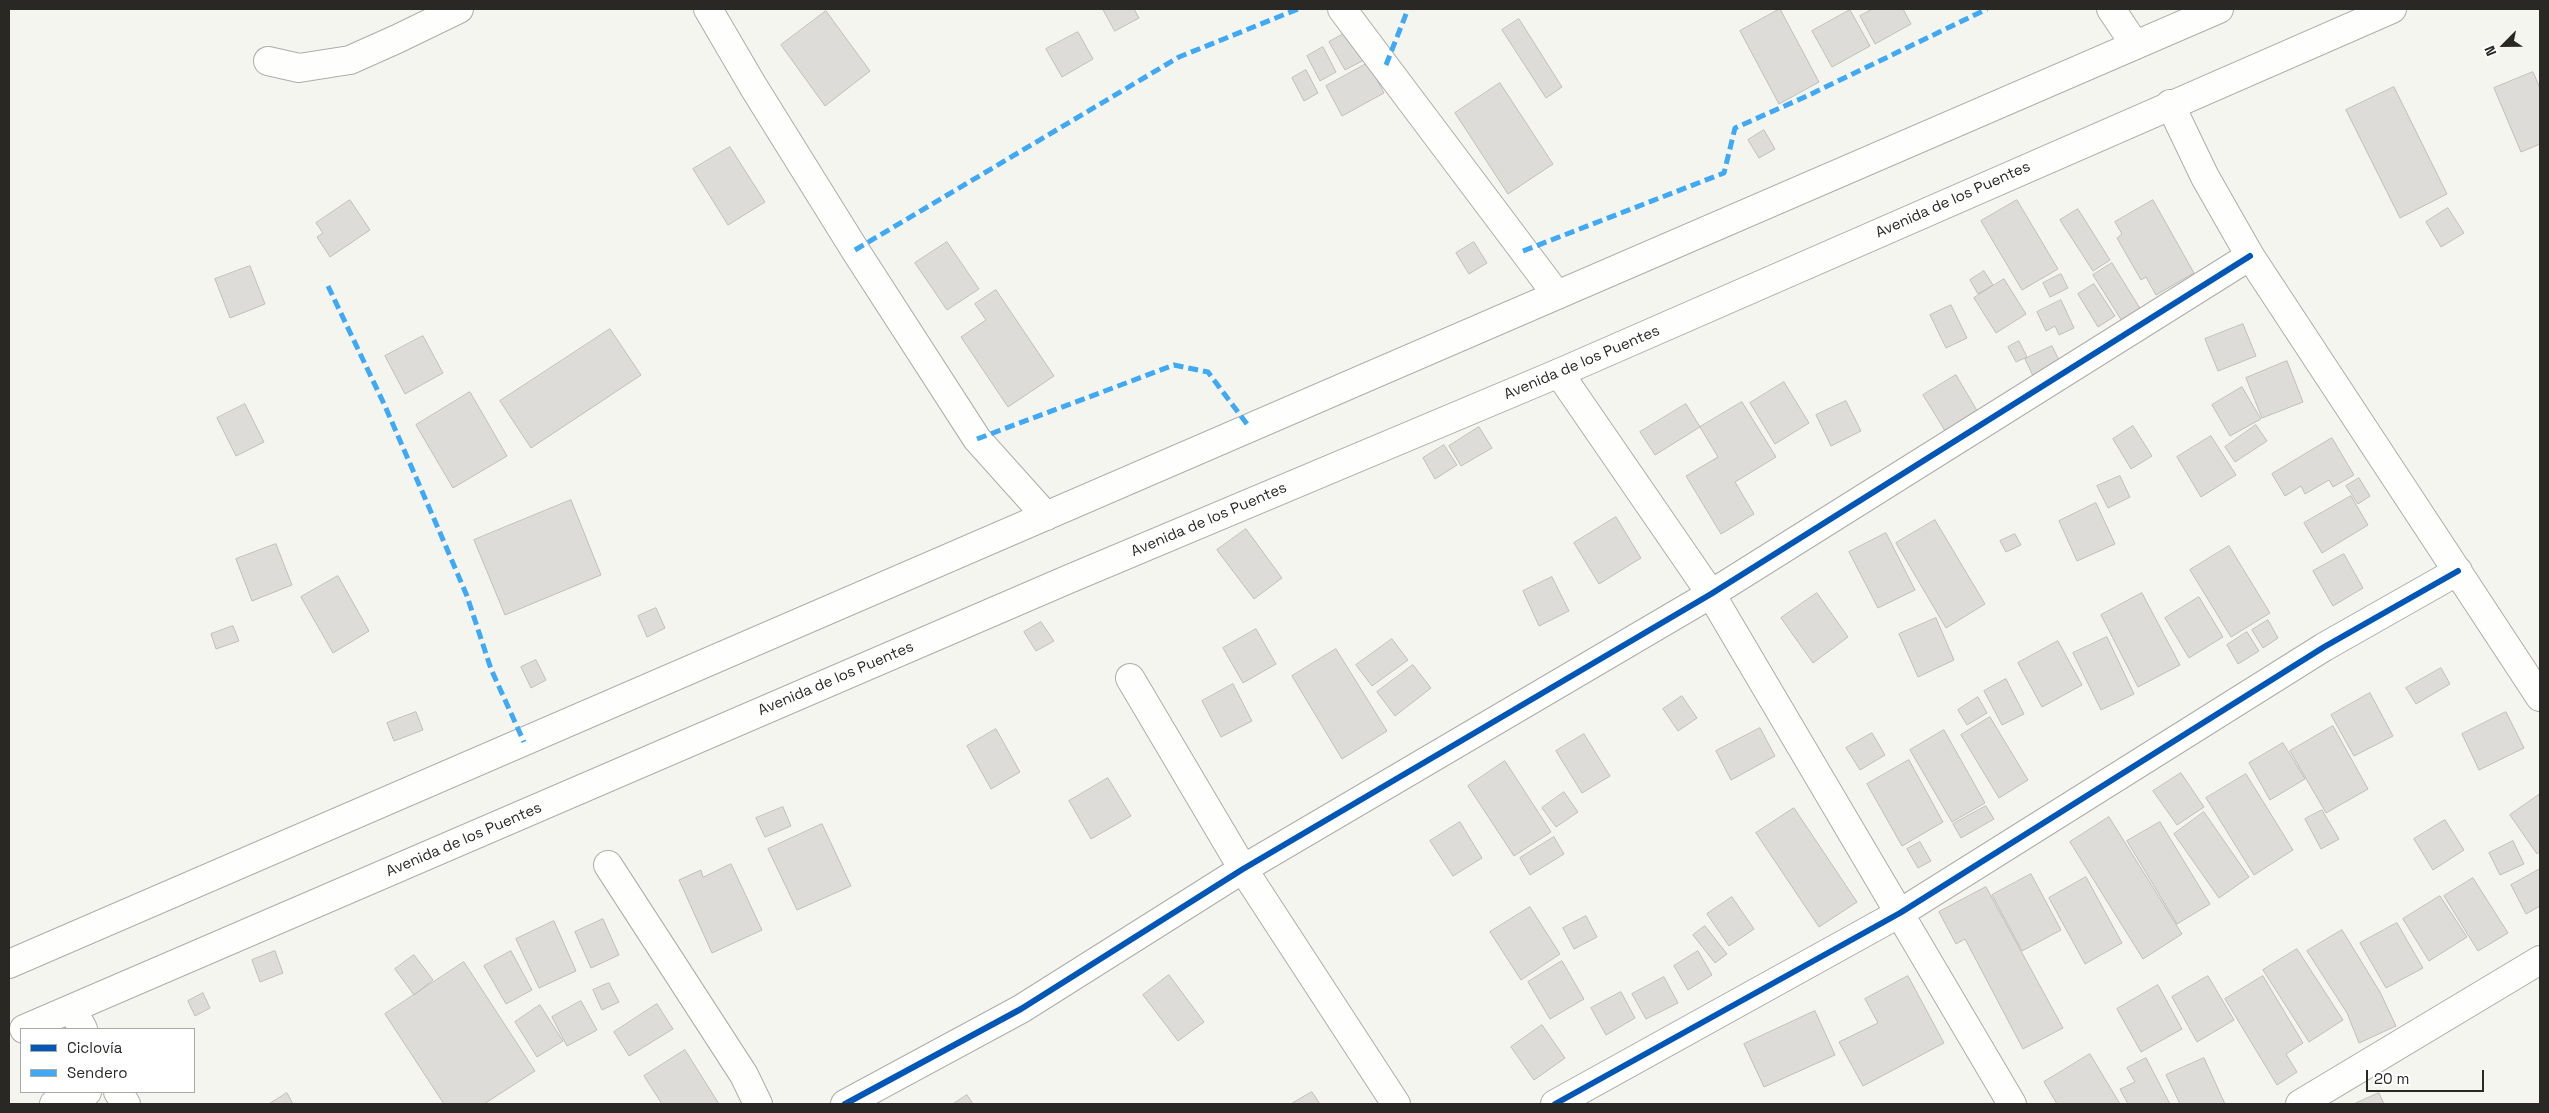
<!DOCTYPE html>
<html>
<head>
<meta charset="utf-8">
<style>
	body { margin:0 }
	#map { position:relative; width:2549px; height:1113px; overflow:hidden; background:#f5f5f0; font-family:"Space Grotesk",sans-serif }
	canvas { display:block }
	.frame { position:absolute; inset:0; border:10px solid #292825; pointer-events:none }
	.legend { position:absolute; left:20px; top:1028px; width:175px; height:65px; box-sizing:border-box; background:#fff; border:1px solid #a9a9a8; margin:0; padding:6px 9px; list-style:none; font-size:15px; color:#292825 }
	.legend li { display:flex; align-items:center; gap:10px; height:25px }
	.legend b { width:25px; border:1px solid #a9a9a8 }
	.north { position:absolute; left:2479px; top:20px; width:50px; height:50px; -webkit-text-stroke:4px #fff; paint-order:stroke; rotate:247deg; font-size:14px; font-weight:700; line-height:20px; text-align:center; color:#292825 }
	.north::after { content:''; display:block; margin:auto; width:18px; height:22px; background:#292825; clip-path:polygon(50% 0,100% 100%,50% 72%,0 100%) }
	.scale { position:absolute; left:2366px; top:1070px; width:118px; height:22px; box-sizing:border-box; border:2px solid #292825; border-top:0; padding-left:6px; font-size:15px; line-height:18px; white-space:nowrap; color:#292825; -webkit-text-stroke:4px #fff; paint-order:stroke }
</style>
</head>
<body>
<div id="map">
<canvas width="2549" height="1113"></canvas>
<div class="frame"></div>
<ul class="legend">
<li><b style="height:6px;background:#0057b8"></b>Ciclovía</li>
<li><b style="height:6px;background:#3fa9f5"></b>Sendero</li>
</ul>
<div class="north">N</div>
<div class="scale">20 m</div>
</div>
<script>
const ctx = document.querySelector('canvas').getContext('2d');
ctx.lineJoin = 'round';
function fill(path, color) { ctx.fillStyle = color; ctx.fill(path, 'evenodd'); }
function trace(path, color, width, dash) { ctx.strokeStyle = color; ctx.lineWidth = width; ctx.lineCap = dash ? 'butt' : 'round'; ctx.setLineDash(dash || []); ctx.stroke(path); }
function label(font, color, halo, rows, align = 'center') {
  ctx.font = font + ' "Space Grotesk",sans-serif'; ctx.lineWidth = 4; ctx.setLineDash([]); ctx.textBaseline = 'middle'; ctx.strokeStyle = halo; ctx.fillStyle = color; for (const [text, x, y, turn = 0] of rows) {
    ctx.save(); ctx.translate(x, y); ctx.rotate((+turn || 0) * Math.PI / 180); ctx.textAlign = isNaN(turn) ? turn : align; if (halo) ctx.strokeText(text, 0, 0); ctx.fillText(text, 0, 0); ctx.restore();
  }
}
const building = new Path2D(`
	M1103 9H1134L1139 18 1115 31Z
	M1780 9 1819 82 1779 104 1740 31Z
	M1873 9H1903L1911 24 1875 44 1860 16Z
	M1850 10 1870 46 1832 67 1812 31Z
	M826 11 870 71 825 106 781 45Z
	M1519 19 1562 87 1546 98 1502 30Z
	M1349 31 1364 60 1345 70 1329 42Z
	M1078 32 1093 59 1062 77 1046 49Z
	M1323 47 1336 72 1320 81 1307 56Z
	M1368 63 1384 93 1342 116 1326 86Z
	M1306 70 1318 93 1304 101 1292 78Z
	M2533 72 2540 88V144L2521 152 2494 88Z
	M1500 83 1553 164 1508 194 1455 113Z
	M2394 87 2447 194 2400 218 2346 110Z
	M1764 130 1775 149 1759 158 1748 140Z
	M730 147 765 202 728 225 693 169Z
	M350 200 370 230 330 257 317 237 323 233 316 223Z
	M2017 200 2058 269 2022 290 1981 221Z
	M2153 200 2194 273 2156 295 2146 277 2141 280 2117 238 2122 234 2115 222Z
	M2448 208 2464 233 2441 247 2426 222Z
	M2078 209 2110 260 2093 271 2060 220Z
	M947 242 979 289 947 310 915 263Z
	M1474 242 1487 263 1469 274 1456 253Z
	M2112 263 2141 310 2122 321 2093 275Z
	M250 266 265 304 230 318 215 279Z
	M1984 271 1993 285 1978 294 1970 280Z
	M2061 274 2068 288 2050 297 2043 283Z
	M2004 279 2026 314 1996 333 1974 298Z
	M2094 284 2115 316 2098 327 2078 294Z
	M996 290 1054 376 1008 407 961 337 986 320 975 304Z
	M2061 300 2074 328 2059 335 2055 326 2046 331 2037 312Z
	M1951 305 1967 338 1946 348 1930 315Z
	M2243 324 2256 356 2218 371 2205 339Z
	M610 329 641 375 531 448 500 401Z
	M423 336 443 373 405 394 385 356Z
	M2019 341 2027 357 2016 362 2008 347Z
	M2052 346 2062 366 2035 380 2025 359Z
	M2287 361 2303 402 2262 418 2246 378Z
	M1956 375 1979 414 1947 434 1923 395Z
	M1784 382 1809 423 1775 444 1750 403Z
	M2242 387 2261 419 2230 436 2212 405Z
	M470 392 507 456 453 488 416 425Z
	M1846 401 1861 431 1831 446 1816 415Z
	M1742 402 1776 457 1735 482 1754 514 1721 534 1686 476 1718 457 1700 427Z
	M245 404 264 442 236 456 217 418Z
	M1686 404 1700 427 1655 455 1640 432Z
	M2256 425 2267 441 2235 462 2225 447Z
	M2133 426 2152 456 2131 469 2113 439Z
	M1479 427 1492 448 1461 466 1449 446Z
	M2211 436 2236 475 2201 497 2177 457Z
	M2332 438 2354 475 2333 487 2329 480 2305 494 2301 486 2285 496 2272 474Z
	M1444 445 1457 465 1435 479 1423 458Z
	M2120 476 2130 497 2108 508 2097 486Z
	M2359 478 2370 496 2358 504 2346 486Z
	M2351 496 2368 525 2322 553 2304 523Z
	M571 500 601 575 505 615 474 540Z
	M2096 503 2115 544 2077 561 2059 521Z
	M1616 517 1641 558 1599 584 1574 543Z
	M1935 520 1985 604 1946 628 1896 543Z
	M1246 529 1282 578 1254 599 1217 550Z
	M1886 533 1915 590 1878 608 1849 552Z
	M2015 534 2021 545 2006 552 2000 541Z
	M276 544 292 585 252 601 236 559Z
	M2229 546 2270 613 2231 637 2190 570Z
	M2344 554 2363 588 2333 606 2313 571Z
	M338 576 369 631 333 653 301 597Z
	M1552 577 1569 611 1539 626 1523 591Z
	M1817 593 1848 637 1813 663 1781 618Z
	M2142 593 2180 665 2138 687 2101 615Z
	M2199 597 2223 637 2189 658 2165 618Z
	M656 608 665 628 647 637 638 616Z
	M1936 618 1954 660 1918 677 1899 634Z
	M2268 620 2278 638 2263 648 2252 630Z
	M1041 622 1054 641 1036 651 1024 632Z
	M233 626 239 641 216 649 211 634Z
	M1256 629 1276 664 1243 683 1223 648Z
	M2247 632 2259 651 2238 664 2227 645Z
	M2107 637 2134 694 2101 710 2073 653Z
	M1392 639 1408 660 1372 686 1356 665Z
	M2058 641 2082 685 2042 707 2018 663Z
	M1336 649 1387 731 1342 759 1292 676Z
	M536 660 546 680 531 688 521 667Z
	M1413 665 1431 688 1395 716 1377 692Z
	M2441 668 2450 684 2416 704 2406 688Z
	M2006 679 2024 714 2002 725 1984 691Z
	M1233 684 1252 721 1221 737 1202 701Z
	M2370 693 2393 736 2354 756 2331 715Z
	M1682 696 1697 718 1678 731 1663 709Z
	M1978 697 1987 713 1967 725 1958 710Z
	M416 712 423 730 394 741 387 723Z
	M2506 712 2524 748 2479 770 2462 734Z
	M1990 717 2028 780 1999 798 1961 735Z
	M2333 726 2368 789 2326 813 2290 751Z
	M1760 728 1775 756 1731 780 1716 751Z
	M996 729 1020 772 991 789 967 746Z
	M1944 730 1985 803 1952 822 1910 750Z
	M1872 733 1885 755 1860 770 1846 748Z
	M1584 734 1610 776 1582 793 1556 751Z
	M2283 743 2305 779 2270 800 2249 763Z
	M1909 760 1943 822 1902 846 1867 784Z
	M1505 761 1551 832 1514 856 1468 786Z
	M2181 773 2204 807 2177 825 2153 791Z
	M2246 774 2293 850 2254 875 2206 798Z
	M1108 778 1131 816 1091 839 1069 801Z
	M1564 792 1578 812 1556 827 1542 808Z
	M2540 794V851L2537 854 2510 815Z
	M1986 806 1994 819 1961 838 1953 824Z
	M783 807 791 826 765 837 756 818Z
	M1794 808 1857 902 1819 927 1756 833Z
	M2322 810 2339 839 2321 849 2305 819Z
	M2204 812 2249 877 2219 898 2174 834Z
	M2109 817 2182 934 2143 959 2070 842Z
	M2445 820 2464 850 2433 870 2414 839Z
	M1460 822 1482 858 1453 876 1430 841Z
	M2160 822 2210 904 2177 924 2127 841Z
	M822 824 851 886 797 910 768 849Z
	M1554 837 1564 854 1530 875 1520 858Z
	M2513 841 2524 864 2500 875 2489 853Z
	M1920 842 1931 861 1918 868 1907 849Z
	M731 864 762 930 712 953 679 880 701 870 703 877Z
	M2540 869V906L2526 914 2511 885Z
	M2031 874 2061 930 2022 951 1992 895Z
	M2086 877 2122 943 2085 964 2049 898Z
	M2473 878 2508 933 2478 951 2444 896Z
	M1986 887 2063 1028 2023 1049 1965 939 1956 944 1939 912Z
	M2440 896 2467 937 2429 961 2403 919Z
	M1732 897 1754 929 1729 946 1707 914Z
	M1530 907 1560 954 1521 980 1490 932Z
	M1586 916 1597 937 1574 949 1563 928Z
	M603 919 619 955 591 968 575 932Z
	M554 921 576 971 539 988 516 939Z
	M2397 923 2423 968 2386 988 2360 943Z
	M1705 926 1727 954 1715 963 1693 935Z
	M2342 930 2380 992 2396 1026 2359 1043 2347 1013 2307 951Z
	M2297 949 2343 1020 2309 1042 2263 970Z
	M275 951 283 973 260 982 252 960Z
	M511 951 532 990 506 1004 484 966Z
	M1698 951 1712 975 1688 990 1674 966Z
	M414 955 433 980 414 995 395 969Z
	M1562 961 1584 999 1550 1019 1528 982Z
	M464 962 535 1071 484 1104H444L385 1014Z
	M1169 975 1204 1022 1178 1041 1143 995Z
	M1908 976 1944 1043 1863 1086 1839 1042 1878 1023 1865 999Z
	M2208 976 2234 1020 2197 1042 2172 997Z
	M2263 976 2303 1043 2286 1054 2297 1072 2277 1085 2225 999Z
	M1664 977 1678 1003 1646 1019 1632 994Z
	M609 983 619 1002 602 1010 593 990Z
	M2158 985 2182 1029 2141 1052 2117 1009Z
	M1621 992 1635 1018 1606 1035 1591 1008Z
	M203 993 210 1008 195 1016 188 1001Z
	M581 1001 597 1030 567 1046 552 1017Z
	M657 1004 673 1029 629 1056 614 1032Z
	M540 1005 563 1041 537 1057 515 1022Z
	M1815 1011 1835 1055 1764 1087 1744 1044Z
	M1542 1025 1565 1058 1534 1080 1511 1047Z
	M685 1050 719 1104H662L644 1076Z
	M2090 1054 2120 1104H2057L2044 1082Z
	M2146 1058 2170 1104H2128L2120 1089 2135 1082 2127 1068Z
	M2204 1058 2225 1104H2180L2166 1075Z
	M1312 1092 1320 1104H1291Z
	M287 1093 293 1104H269Z
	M2379 1093 2384 1104H2354Z
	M967 1095 973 1104H953Z`);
fill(building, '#dddcd8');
trace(building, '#bfbeba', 1);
const minor = new Path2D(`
	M708 9 753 86 855 250 977 439 1046 516
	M1342 9 1557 295
	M2111 9 2135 45
	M268 61 299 68 350 60 397 39 459 9
	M2170 104 2205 177 2250 256 2540 697
	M1559 373 1711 594 2012 1104
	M1130 678 1243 869 1396 1104
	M608 865 744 1075 758 1104
	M72 1009 83 1029
	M118 1092 126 1104
	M54 1104 87 1092
	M845 1104 1021 1009 1243 869 1711 594 2250 256
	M1555 1104 1900 913 2324 647 2458 571
	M2300 1104 2540 960`);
const major = new Path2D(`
	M9 964 2219 9
	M24 1029 1069 579 1559 373 2392 9`);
trace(minor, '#adaca9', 30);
trace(major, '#adaca9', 30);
trace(minor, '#fefefd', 28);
trace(major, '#fefefd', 28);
trace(new Path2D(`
	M1386 65 1408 9
	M855 250 1179 57 1298 9
	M1523 251 1724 173 1735 128 1807 96 1987 9
	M328 286 385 406 441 535 467 596 491 669 524 742
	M977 439 1174 365 1208 372 1250 428`), '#3fa9f5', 5, [10, 5]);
trace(new Path2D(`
	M845 1104 1021 1009 1243 869 1711 594 2250 256
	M1555 1104 1900 913 2324 647 2458 571`), '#0057b8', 6);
label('15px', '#292825', '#fff', [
	["Avenida de los Puentes",1953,200,-24],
	["Avenida de los Puentes",1582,363,-23],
	["Avenida de los Puentes",1209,520,-23],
	["Avenida de los Puentes",836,679,-23],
	["Avenida de los Puentes",464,840,-23]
]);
</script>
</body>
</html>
